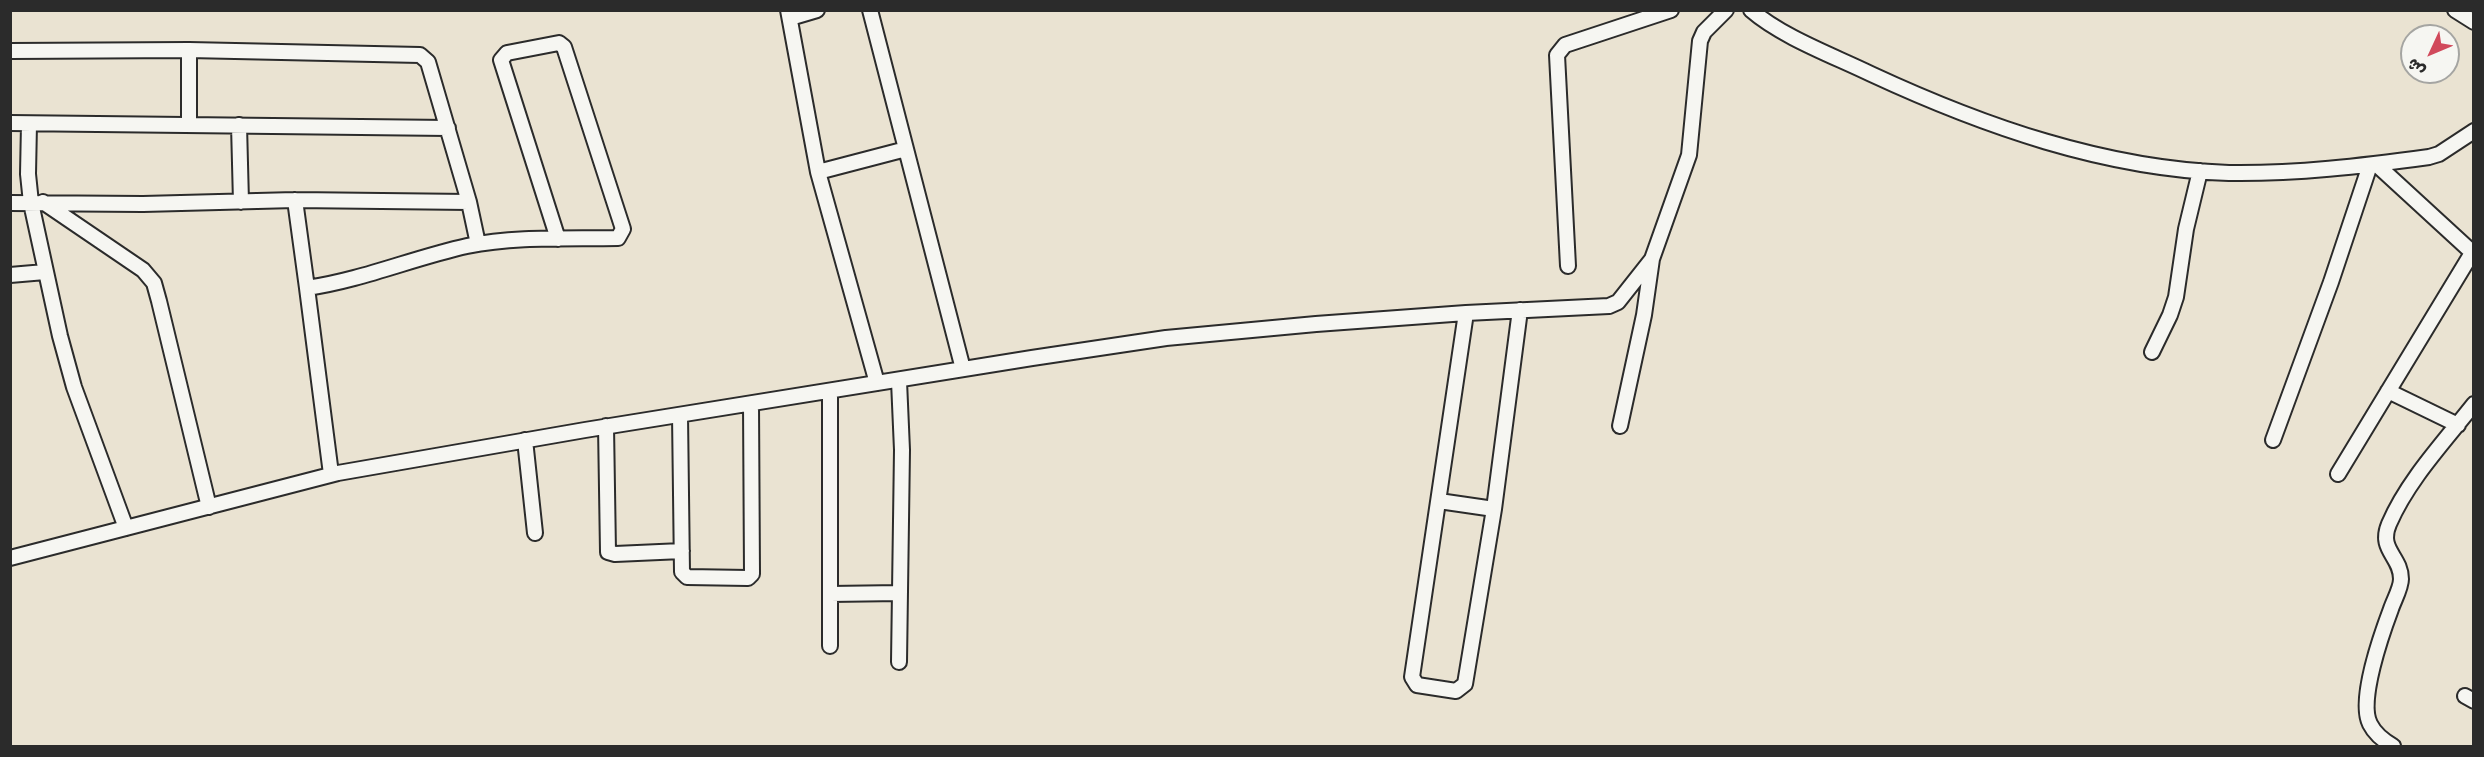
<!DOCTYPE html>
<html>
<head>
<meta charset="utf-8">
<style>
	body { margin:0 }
	#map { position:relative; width:2484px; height:757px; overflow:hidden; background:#eae3d2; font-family:"Gochi Hand","Playpen Sans Arabic",sans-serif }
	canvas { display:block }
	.frame { position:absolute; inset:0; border:12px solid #2b2b2b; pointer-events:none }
	.north { position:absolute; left:2400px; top:24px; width:60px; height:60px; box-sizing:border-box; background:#f6f6f2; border:2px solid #a5a5a2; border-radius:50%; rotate:226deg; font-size:16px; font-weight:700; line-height:24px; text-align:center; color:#2b2b2b }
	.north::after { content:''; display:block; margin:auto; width:21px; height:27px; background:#d1495b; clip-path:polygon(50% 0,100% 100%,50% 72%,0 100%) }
</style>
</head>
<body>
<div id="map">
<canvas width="2484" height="757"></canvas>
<div class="frame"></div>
<div class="north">ش</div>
</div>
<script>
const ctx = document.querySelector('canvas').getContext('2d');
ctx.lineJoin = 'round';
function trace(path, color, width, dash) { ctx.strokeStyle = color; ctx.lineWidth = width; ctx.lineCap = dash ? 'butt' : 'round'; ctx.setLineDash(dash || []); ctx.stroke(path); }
const minor = new Path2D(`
	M788 10 818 172 877 383
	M870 10 963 369
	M1751 10C1782 37 1834 56 1871 74 1983 126 2105 169 2229 173 2295 174 2363 166 2429 157L2439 154 2474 131
	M2455 10 2474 22
	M790 18 817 10
	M10 51 189 50 420 55 428 62 469 202 478 244
	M10 123 448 128
	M29 124 28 174 31 203 60 336 74 387 126 528
	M189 124V50
	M239 125 241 202
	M2376 164 2474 254
	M818 172 906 149
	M295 200 307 288C362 280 413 258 467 246 516 236 568 239 618 238L623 229 564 47 559 43 507 53 501 60 558 239
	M43 202 143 270 154 283 159 301 209 507
	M10 203 143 204 295 200 469 202
	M1568 266 1557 55 1565 45 1671 10
	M10 275 45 272
	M307 288 331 474
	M1466 313 1412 677 1417 685 1456 691 1465 684 1494 509 1520 310
	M2152 352 2170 315 2176 297 2186 229 2200 171
	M2388 391 2458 425
	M680 415 682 572 687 577 748 578 752 574 751 404
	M606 426 608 552 615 554 682 551
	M1620 426 1644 315 1652 259 1689 155 1700 41 1704 32 1726 10
	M525 440 535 533
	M2273 440 2331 282 2370 165
	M2338 474 2472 253
	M1439 501 1494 509
	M10 558 338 473 585 430 1032 358 1166 338 1316 324 1466 313 1609 306 1618 302 1652 259
	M830 594 900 593
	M830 646V392
	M899 662 902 450 899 381
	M2465 696 2474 701
	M2393 746C2384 741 2375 734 2370 724 2358 701 2382 633 2391 609 2394 600 2401 588 2401 579 2401 556 2378 550 2389 524 2408 480 2444 442 2474 404`);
trace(minor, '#2b2b2b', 18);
trace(minor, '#f6f6f2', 14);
</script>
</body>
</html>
